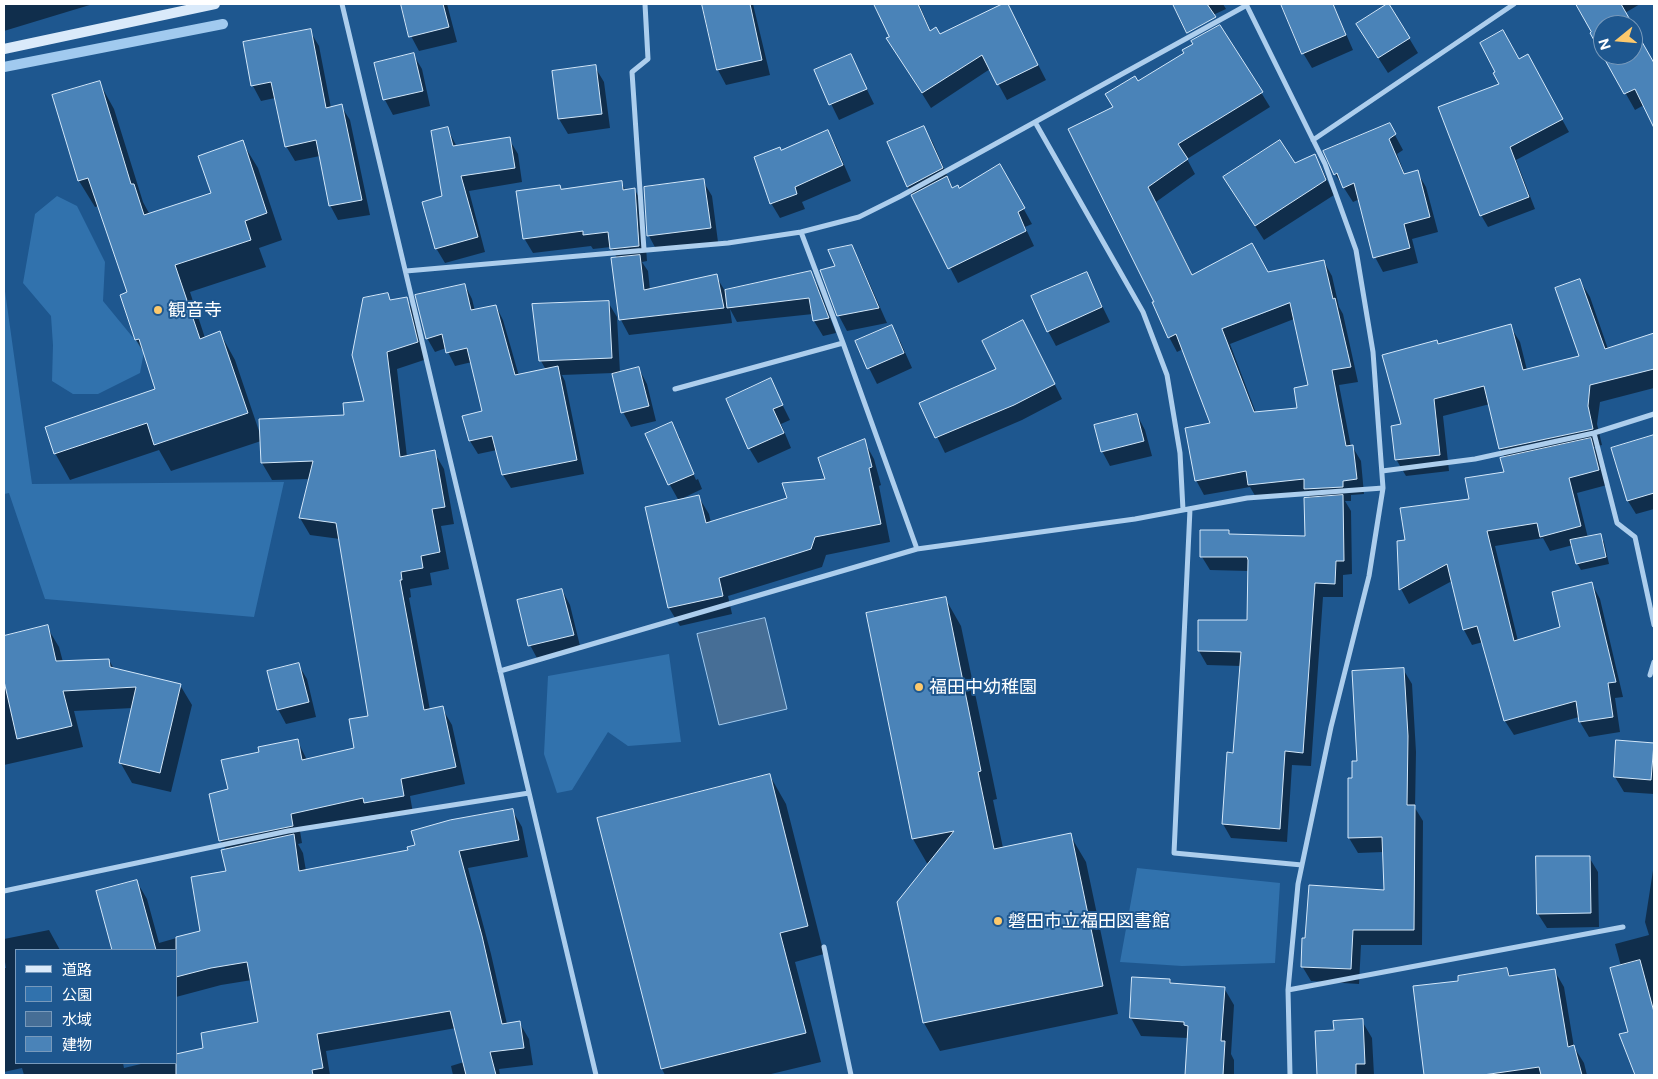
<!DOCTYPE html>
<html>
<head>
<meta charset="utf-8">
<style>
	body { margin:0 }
	#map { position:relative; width:1658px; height:1079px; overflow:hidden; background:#1e578f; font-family:"Public Sans","Noto Sans JP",sans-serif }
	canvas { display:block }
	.frame { position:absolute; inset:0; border:5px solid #fff; pointer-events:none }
	.legend { position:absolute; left:15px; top:949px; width:162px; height:115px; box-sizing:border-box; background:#1e578f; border:1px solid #789abc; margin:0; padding:6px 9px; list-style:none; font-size:15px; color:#fff }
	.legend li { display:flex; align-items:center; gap:10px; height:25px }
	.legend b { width:25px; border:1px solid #789abc }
	.north { position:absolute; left:1593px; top:15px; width:50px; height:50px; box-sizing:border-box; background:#1e578f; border:1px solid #789abc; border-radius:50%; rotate:253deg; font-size:14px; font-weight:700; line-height:20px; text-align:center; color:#fff }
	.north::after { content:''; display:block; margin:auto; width:18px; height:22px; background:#fcc96d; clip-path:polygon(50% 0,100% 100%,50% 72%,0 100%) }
</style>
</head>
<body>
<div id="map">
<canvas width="1658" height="1079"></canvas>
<div class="frame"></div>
<ul class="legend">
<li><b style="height:6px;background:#daeafa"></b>道路</li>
<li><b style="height:14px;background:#3172ad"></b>公園</li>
<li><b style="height:14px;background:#466e96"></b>水域</li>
<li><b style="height:14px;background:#4a83b8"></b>建物</li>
</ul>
<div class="north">N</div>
</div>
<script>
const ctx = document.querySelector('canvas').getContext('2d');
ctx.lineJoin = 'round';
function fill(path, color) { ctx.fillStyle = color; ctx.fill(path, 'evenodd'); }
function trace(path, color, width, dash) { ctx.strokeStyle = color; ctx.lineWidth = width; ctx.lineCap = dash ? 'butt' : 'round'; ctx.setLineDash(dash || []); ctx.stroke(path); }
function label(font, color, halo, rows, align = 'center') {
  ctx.font = font + ' "Public Sans","Noto Sans JP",sans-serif'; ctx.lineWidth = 4; ctx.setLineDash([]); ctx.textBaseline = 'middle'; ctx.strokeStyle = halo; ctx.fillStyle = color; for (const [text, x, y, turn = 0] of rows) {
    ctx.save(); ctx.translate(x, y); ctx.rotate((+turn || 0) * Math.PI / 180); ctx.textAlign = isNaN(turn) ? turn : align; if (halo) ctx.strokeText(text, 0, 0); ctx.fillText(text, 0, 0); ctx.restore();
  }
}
fill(new Path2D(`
	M57 196 77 206 105 262 103 301 135 340 145 346 140 373 98 394H73L52 381 53 345 51 316 23 283 35 214Z
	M4 284 32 484 284 482 254 617 45 599 9 493 4 494Z
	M669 654 681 742 628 746 608 732 572 790 557 793 544 754 548 676Z
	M1137 868 1280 883 1275 963 1182 966 1120 962Z`), '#3172ad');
const water = new Path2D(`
	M765 618 787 709 719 725 697 634Z`);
fill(water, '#466e96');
trace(water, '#a1caef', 1);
fill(new Path2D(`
	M4 4H93L4 31Z
	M403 4H447L457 42 419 51 411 36Z
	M703 4H753L770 75 726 85 718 70Z
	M875 4H919L931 32 940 36 1007 4 1046 80 1007 100 990 69 931 108 888 39 890 37Z
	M1174 4H1223L1226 9 1187 27Z
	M1314 4H1333L1353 50 1312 68 1303 53 1287 15Z
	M1577 4H1640L1625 13 1632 25H1603V54Z
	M1633 28 1654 65V125L1644 105 1635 110 1604 55H1633Z
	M310 31 319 46 331 108 341 106 350 120 370 215 338 220 330 205 320 156 295 161 286 146 275 98 261 101 253 86Z
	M1409 38 1418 53 1388 73 1366 39Z
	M1229 40 1270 107 1187 159 1195 174 1156 202 1193 276 1268 274 1324 262 1332 276 1339 307 1343 314 1358 382 1339 385 1351 447 1352 446 1361 461 1364 494 1351 495V501H1345L1351 511 1352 574 1343 575V597H1323L1311 766 1292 765 1287 842 1231 838 1223 824 1235 754 1241 666 1207 665 1199 651 1248 621 1249 571 1210 570 1202 557 1229 532 1231 535 1306 537 1311 499 1308 494 1257 499 1250 487 1204 495 1196 480 1212 424 1183 349 1177 352 1169 337 1155 302 1115 108 1138 82ZM1294 319 1310 386 1299 409 1256 413 1230 344Z
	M413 54 422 69 430 106 393 115 385 100 376 63Z
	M850 55 874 104 839 120 815 71Z
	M1527 56 1569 132 1516 160 1535 209 1488 227 1481 215 1500 84 1519 61Z
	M595 67 604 82 610 128 568 134 559 119Z
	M99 82 114 109 143 202 150 215 213 193 242 142 258 168 282 240 259 248 266 267 190 292 205 338 220 333 235 360 260 434 346 416 366 402 387 294 391 301 406 298 416 315 427 359 397 369 407 457 434 452 444 469 454 524 441 526 449 569 430 573 432 585 410 589 411 597 409 598 430 710 442 708 452 725 465 784 410 796 413 813 376 820 373 815 300 831 302 843 298 844 303 853 306 871 409 851 512 810 522 827 528 857 468 868 491 954 507 1024 519 1022 529 1039 533 1065 499 1069 500 1075H453L451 1066 464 1062 456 1028 326 1051 330 1075H24L22 1068 4 1072V968H6L4 956V939L49 930 60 950H16V1063H123L124 1068 145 1063H176L260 1023 252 980 221 985 176 997V950H113L97 892 137 882 147 899 159 943 201 931 228 872 226 850 221 841 229 790 260 752 297 740 307 760 356 749 370 717 340 539 310 535 300 518 310 479 272 480 262 463 261 441 171 471 159 450 70 480 55 453 157 390 145 355 136 340 122 295 129 293 99 206 95 207 79 181Z
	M1389 124 1403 150 1397 154 1405 175 1417 172 1426 187 1438 232 1412 239 1418 263 1383 272 1375 257 1360 199 1353 202 1335 174Z
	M447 128 457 147 509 139 518 154 522 182 469 191 485 252 445 263 436 248 443 197Z
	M924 128 933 143 953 189H959L1000 166 1032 224 1025 227 1034 246 958 283 908 187 889 143Z
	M828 131 836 146 851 181 802 202 805 209 780 218 771 203 781 152Z
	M1315 156 1323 171 1334 195 1264 240 1233 192Z
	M703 181 712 196 718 242 657 251 649 236Z
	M621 182 626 191 635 190 643 205 647 261 642 262 648 271 650 290 716 276 725 291 811 273 819 288 836 333 823 336 814 321 813 314 737 322 730 309 732 323 629 335 621 320 613 259 617 258 611 247 593 249 591 246 533 253 524 238 560 186 562 190Z
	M851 247 860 262 887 323 847 331 839 316 837 267Z
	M1086 273 1110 322 1056 346 1048 331Z
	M1580 281 1590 297 1608 349 1654 335V388L1600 402 1597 424 1602 445 1594 447 1599 455 1607 485 1577 493 1588 538 1600 535 1604 542 1609 564 1581 570 1577 563 1573 545 1550 551 1543 538 1495 546 1518 641 1562 628 1592 584 1600 599 1623 697 1615 698 1620 732 1589 737 1580 722 1579 717 1514 735 1505 721 1483 642 1472 645 1464 630 1452 581 1409 604 1401 589 1398 542 1406 541 1471 500 1505 473V458L1500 449 1490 404 1443 416 1449 471 1406 476 1396 459 1403 425 1438 345 1510 326 1520 342 1527 370 1580 357Z
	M465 285 472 299 475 311 496 306 503 320 519 376 546 370 541 361 533 305 608 302 617 317 620 373 639 369 647 384 656 421 631 427 623 412 613 373 562 375 565 381 584 474 511 488 503 475 497 450 478 454 470 441 464 417 483 412 472 362 455 366 446 348 435 352 427 338Z
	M891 326 900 341 912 368 877 384 856 342Z
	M1031 337 1062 399 1022 420 945 453 921 404 998 370Z
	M770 380 790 420 781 424 791 448 758 463 749 448Z
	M1137 415 1145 430 1152 456 1110 466 1102 451Z
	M671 424 680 438H677L696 480 698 479 702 489 679 500 698 496 709 514 711 523 788 499 826 480 864 441 874 459 881 485 879 486 890 542 826 555 822 567 728 596 732 614 680 626 669 608 646 508 679 501 670 485 647 435Z
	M1654 453V509L1636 514 1628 501 1645 456Z
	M562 590 570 605 581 650 538 660 530 645Z
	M945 598 961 626 997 799 993 800 1003 848 1070 835 1086 862 1118 1014 940 1051 924 1023 899 902 928 865 913 839Z
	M47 627 59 647 63 662 109 660 114 669 180 685 192 705 171 792 132 783 120 762 133 708 74 711 83 747 4 765V685H6L4 676V637Z
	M298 664 307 679 316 717 286 724 278 709Z
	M1403 669 1412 684 1416 752 1415 808 1423 821 1422 945H1361L1359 984 1311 981 1302 966 1386 892 1384 852 1358 853 1349 838 1354 780Z
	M1653 744 1654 794 1624 792 1615 777Z
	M770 776 786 804 824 954 795 962 821 1062 767 1075H665L662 1069 598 819Z
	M1589 857 1598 872 1599 927 1547 928 1538 914Z
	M1654 864V1075H1636L1621 1035 1629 1033 1621 966 1615 944 1649 935 1645 922Z
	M1507 969 1511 977 1554 970 1564 987 1574 1047 1584 1063 1587 1075H1425L1415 988 1460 982Z
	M1170 980 1172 985 1224 988 1234 1005 1231 1054 1234 1060V1075H1186L1188 1038 1141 1036 1131 1018Z
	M1362 1021 1372 1038 1374 1075H1323L1318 1066 1335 1031Z`), '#0007');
trace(new Path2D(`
	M4 67 223 24`), '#a1caef', 10);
const building = new Path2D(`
	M401 4H443L449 27 409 37Z
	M702 4H750L762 60 717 70Z
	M874 4H918L930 31 936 27 940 34 1002 4H1008L1038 65 997 85 982 55 922 93 886 38 889 37Z
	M1173 4H1207L1216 17 1187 33Z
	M1281 4H1333L1346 35 1302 54Z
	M1387 4H1389L1410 38 1378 58 1356 24Z
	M1576 4H1621L1633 25H1603V55H1633V26L1654 63V128L1635 89 1624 94 1590 33 1591 32Z
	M1220 25 1263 92 1178 144 1188 159 1148 187 1192 275 1252 243 1268 272 1324 260 1333 299 1335 298 1351 367 1332 370 1346 446 1353 445 1357 479 1343 481V487L1304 489V479L1248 485 1246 471 1195 481 1185 428 1210 423 1176 334 1168 338 1152 302H1154L1068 129 1113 107 1105 94 1135 76 1138 81 1184 53 1182 50 1193 44 1191 41ZM1290 303 1308 385 1294 388 1297 408 1254 412 1222 329Z
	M311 29 326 108 342 104 362 200 329 206 316 140 285 147 271 82 251 86 243 42Z
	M1503 30 1519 59 1528 54 1563 119 1510 147 1529 197 1480 216 1438 107 1499 84 1493 73 1495 72 1480 43Z
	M414 53 423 91 383 100 374 63Z
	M851 54 867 89 829 105 814 70Z
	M596 65 602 114 558 119 552 71Z
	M100 81 131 184H134L144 215 211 193 198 156 243 140 267 213 245 221 251 240 175 265 200 339 220 331 248 413 154 445 147 423 54 454 45 427 155 389 139 339 135 340 120 295 127 292 88 178 78 181 52 95Z
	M1390 123 1396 134 1389 139 1404 174 1418 170 1430 217 1404 224 1410 248 1373 258 1354 183 1343 188 1337 173 1334 175 1323 151Z
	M924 126 943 168 907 187 887 142Z
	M448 127 453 146 510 137 515 168 461 176 478 237 435 249 422 202 442 196 431 131Z
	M828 130 843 165 795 187 797 194 770 204 754 157 780 147 781 150Z
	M1280 140 1295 163 1315 154 1326 180 1255 226 1223 177Z
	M1000 164 1025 208 1018 212 1026 231 948 269 911 195 947 176 952 188 958 185 959 188Z
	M704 179 711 228 647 236 644 187Z
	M622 181 623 190 635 188 639 246 610 249 608 232 583 235V231L523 239 516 191 560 185 561 189Z
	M852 245 879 308 837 316 820 270 835 266 828 250Z
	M640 255 644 290 717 274 724 308 619 320 611 258Z
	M811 271 829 318 813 321 809 298 727 308 725 290Z
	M1087 272 1102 307 1047 332 1031 296Z
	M1580 279 1605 349 1654 333V369L1590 385 1588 406 1593 429 1499 449 1484 386 1434 399 1440 455 1395 460 1391 426 1401 424 1382 355 1437 340 1438 344 1511 324 1523 370 1579 356 1555 288Z
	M465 284 471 310 496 305 515 375 558 366 577 460 502 475 492 436 469 441 462 416 482 411 467 348 446 353 442 334 426 339 415 295Z
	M388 293 390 300 407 297 418 342 387 352 400 457 435 450 445 507 432 509 440 552 421 556 423 568 401 572 402 580H400L424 710 443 706 456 767 401 779 404 796 364 803 363 798 291 814 293 826 219 841 209 794 228 789 221 760 259 752 258 747 298 739 302 760 354 748 349 719 368 716 336 523 299 518 313 461 261 463 259 419 344 415 343 403 364 401 352 355 363 298Z
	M609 301 612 358 539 361 532 304Z
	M1023 320 1055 384 1014 405 935 438 919 403 996 369 982 341Z
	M892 325 904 353 867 369 855 341Z
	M639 367 649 406 621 413 612 374Z
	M771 378 783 405 773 409 784 433 748 449 726 399Z
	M1137 414 1144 441 1101 452 1094 425Z
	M672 422 694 474 668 485 645 434Z
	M1654 435V493L1627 501 1611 448Z
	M1591 438 1599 470 1569 478 1581 526 1540 537 1537 523 1487 531 1514 641 1560 627 1552 592 1592 582 1616 682 1608 683 1613 717 1579 722 1576 701 1504 721 1477 626 1463 630 1447 564 1399 590 1397 541 1405 540 1400 508 1469 499 1465 478 1504 472 1500 458Z
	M865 439 872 467 869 468 881 524 815 537 811 549 719 578 723 596 668 608 645 507 699 495 706 523 787 498 782 483 825 479 818 458Z
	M1343 495 1344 561H1336L1335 584 1315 583 1303 753 1285 751 1280 829 1222 824 1227 752 1233 753 1241 652 1198 651V620H1247L1248 560 1247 557H1200V530H1229V534L1305 536 1304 498Z
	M1601 534 1606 557 1576 564 1570 540Z
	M562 589 574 635 528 646 517 600Z
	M946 597 981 771 978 772 994 849 1071 833 1103 986 923 1023 897 902 954 831 912 839 866 613Z
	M48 625 56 661 109 659 110 667 181 684 160 773 119 763 136 687 63 691 72 726 17 739 4 681V636Z
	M299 663 309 702 277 710 267 671Z
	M1404 668 1408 736 1407 805H1415L1414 930H1353L1351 969 1301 967 1302 938H1305L1309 885 1384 890 1382 837 1348 838V778H1352V761H1357L1352 671Z
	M1616 740 1654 743 1651 780 1614 777Z
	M770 774 808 926 780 933 806 1033 661 1069 597 818Z
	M513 809 519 840 459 851 482 936 502 1024 520 1021 524 1048 490 1052 496 1075H466L450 1011 317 1034 323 1068 312 1070 313 1075H176V1054L203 1048 201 1033 258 1022 247 962 211 968 176 977V937L200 931 191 877 226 871 221 850 294 834 299 871 408 850 407 847 415 845 411 831 450 820Z
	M1536 856H1590L1591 913 1537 914Z
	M137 880 156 950H112L96 891Z
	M1640 960 1654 1012V1075H1635L1619 1034 1628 1032 1610 968Z
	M1507 968 1509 976 1555 969 1568 1047 1574 1045 1582 1075H1541L1539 1067 1483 1075H1424L1413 986 1458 981V976Z
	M1132 977 1170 979V983L1225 987 1221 1041H1225L1223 1075H1185L1188 1026 1184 1025V1022L1130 1018Z
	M1363 1019 1365 1064H1356V1075H1317L1315 1031 1334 1030 1333 1021Z`);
fill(building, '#4a83b8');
trace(building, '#d3e7f9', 1);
trace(new Path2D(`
	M342 4 596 1075
	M1246 4 1325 164 1356 250 1373 352 1383 488 1369 576 1331 727 1298 884 1288 990 1290 1075
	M1035 122 1143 312 1167 375 1180 453 1183 510
	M1313 140 1514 4
	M801 232 843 343 917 549
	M644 250 632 72 648 59 645 4
	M406 271 728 243 801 232 859 217 901 196 1247 5
	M675 389 843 343
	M1594 433 1617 523 1635 537 1654 625
	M1382 471 1475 459 1594 433 1654 414
	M1190 509 1174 853 1302 865
	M500 671 917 549 1135 519 1247 498 1383 488
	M1650 675 1654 662
	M4 891 288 831 529 793
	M824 947 851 1075
	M1288 990 1623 927`), '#adceed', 5);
trace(new Path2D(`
	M4 49 215 4`), '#daeafa', 10);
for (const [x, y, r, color] of [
	[158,310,5,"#fcc96d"],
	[919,687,5,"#fcc96d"],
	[998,921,5,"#fcc96d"]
]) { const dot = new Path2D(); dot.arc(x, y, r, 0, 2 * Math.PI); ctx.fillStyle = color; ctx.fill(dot); trace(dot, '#1e578f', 2); }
label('18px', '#fff', '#1e578f', [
	["観音寺",168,310],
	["福田中幼稚園",929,687],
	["磐田市立福田図書館",1008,921]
], 'left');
</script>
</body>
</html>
